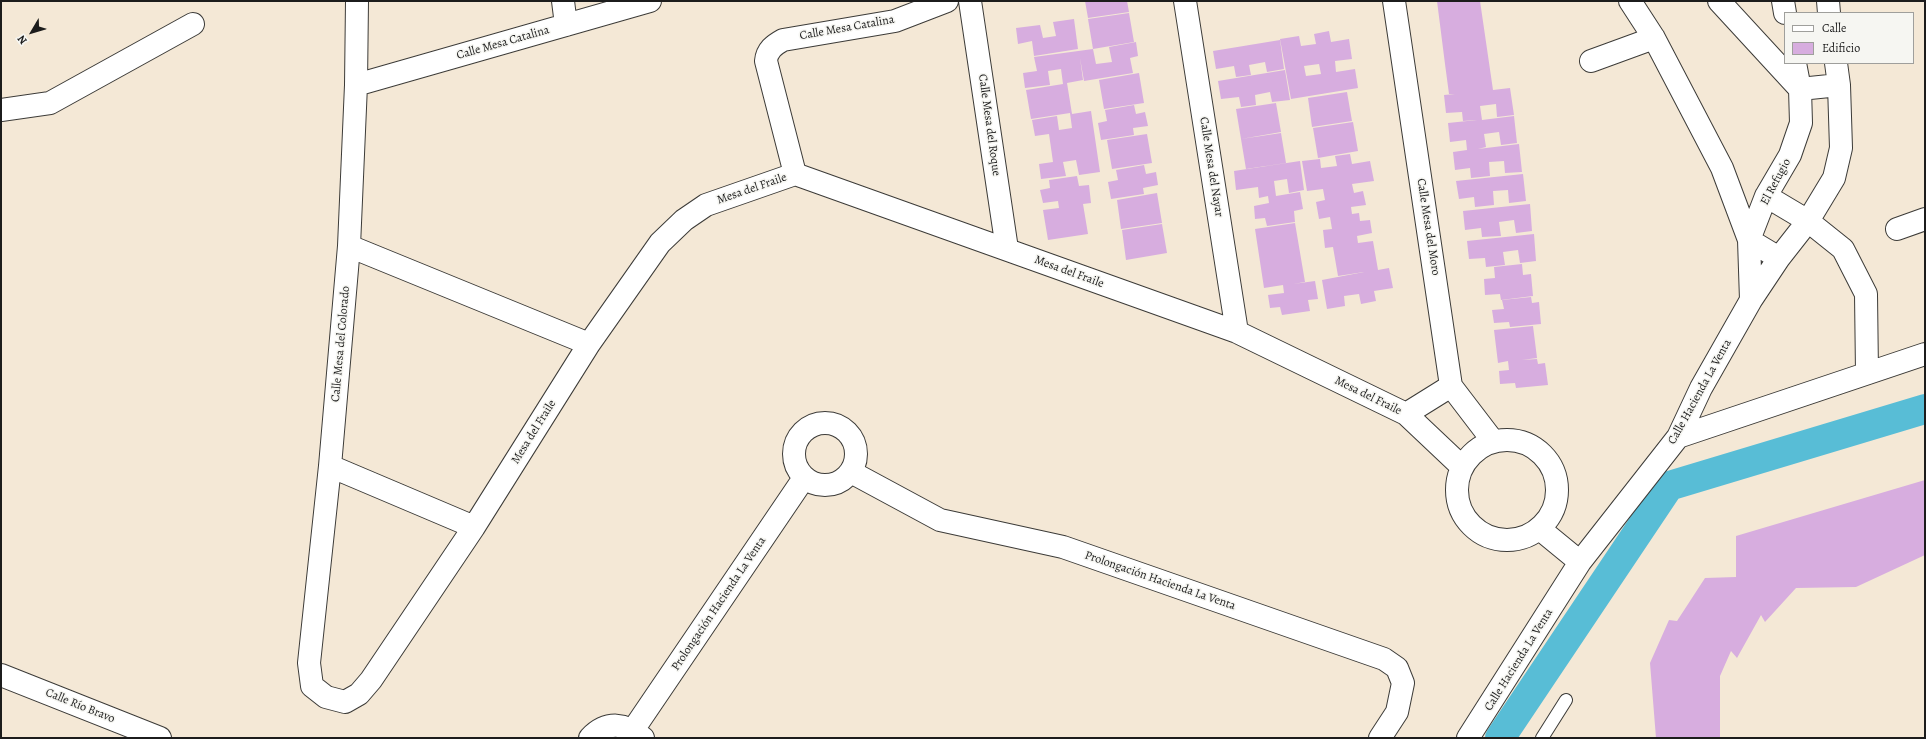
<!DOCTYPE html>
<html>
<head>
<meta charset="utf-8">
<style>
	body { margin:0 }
	#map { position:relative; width:1926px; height:739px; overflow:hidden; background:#f4e8d6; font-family:Alegreya,serif }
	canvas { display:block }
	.frame { position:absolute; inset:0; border:2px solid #1c1c1c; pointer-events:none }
	.legend { position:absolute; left:1784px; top:12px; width:130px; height:52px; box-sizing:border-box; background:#f6f6f2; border:1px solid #9f9f9c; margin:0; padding:5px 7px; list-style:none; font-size:12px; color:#1c1c1c }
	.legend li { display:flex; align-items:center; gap:8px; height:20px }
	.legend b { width:20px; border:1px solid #9f9f9c }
	.north { position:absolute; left:12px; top:12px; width:40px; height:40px; -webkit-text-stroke:3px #f6f6f2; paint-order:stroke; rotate:232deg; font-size:11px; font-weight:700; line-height:16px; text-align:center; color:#1c1c1c }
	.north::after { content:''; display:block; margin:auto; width:14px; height:18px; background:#1c1c1c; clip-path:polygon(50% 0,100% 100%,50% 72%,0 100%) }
</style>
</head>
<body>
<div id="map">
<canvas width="1926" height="739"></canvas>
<div class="frame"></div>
<ul class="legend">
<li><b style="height:5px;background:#fff"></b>Calle</li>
<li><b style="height:11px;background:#d7addf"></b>Edificio</li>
</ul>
<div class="north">N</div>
</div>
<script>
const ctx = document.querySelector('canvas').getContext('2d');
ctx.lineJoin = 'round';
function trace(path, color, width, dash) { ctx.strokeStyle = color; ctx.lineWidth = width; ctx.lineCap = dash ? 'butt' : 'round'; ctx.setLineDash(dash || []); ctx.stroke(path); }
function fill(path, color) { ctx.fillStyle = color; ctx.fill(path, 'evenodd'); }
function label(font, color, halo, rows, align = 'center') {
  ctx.font = font + ' Alegreya,serif'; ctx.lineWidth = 3; ctx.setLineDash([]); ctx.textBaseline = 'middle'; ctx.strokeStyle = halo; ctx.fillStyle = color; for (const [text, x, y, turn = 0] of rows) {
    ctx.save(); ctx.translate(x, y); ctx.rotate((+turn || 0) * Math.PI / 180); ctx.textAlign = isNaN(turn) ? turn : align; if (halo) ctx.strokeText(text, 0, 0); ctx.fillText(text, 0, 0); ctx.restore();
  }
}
trace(new Path2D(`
	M1500 738 1669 486 1925 409`), '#58bdd6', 30);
fill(new Path2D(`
	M1085 1H1127L1129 12 1088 18Z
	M1437 1H1480L1493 90 1510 88 1514 115 1497 117 1496 104 1480 106 1482 120 1514 116 1517 143 1501 145 1499 132 1484 134 1486 147 1478 149 1519 144 1522 172 1505 173 1504 161 1489 162 1490 176 1471 178 1470 168 1455 170 1453 152 1467 150 1466 140 1450 142 1448 123 1477 120 1463 121 1462 112 1446 113 1444 95 1455 94H1449L1445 64 1455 63 1445 64Z
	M1129 13 1134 42 1093 49 1088 19Z
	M1074 19 1078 49 1034 56 1032 41 1018 44 1016 28 1040 25 1043 38 1056 36 1053 22Z
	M1329 31 1331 42 1349 39 1352 59 1335 61 1336 72 1355 69 1358 88 1291 99 1280 39 1299 36 1301 46 1316 44 1314 34ZM1319 64 1321 74 1306 76 1304 66Z
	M1280 40 1284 69 1267 72 1265 62 1249 65 1251 75 1236 77 1234 66 1216 69 1213 51Z
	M1136 42 1138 56 1130 58 1133 73 1084 81 1080 58 1083 80 1067 83 1072 114 1091 111 1100 172 1079 175 1076 160 1063 162 1066 176 1041 179 1039 164 1053 162 1049 134 1035 136 1032 120 1057 116 1059 130 1072 128 1070 113 1031 119 1026 90 1063 84 1061 69 1048 71 1050 85 1025 88 1023 73 1037 71 1034 57 1093 49 1096 64 1112 62 1109 47Z
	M1285 70 1290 100 1272 102 1270 92 1255 95 1256 105 1241 107 1239 97 1221 99 1218 81Z
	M1139 73 1144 103 1104 109 1099 80Z
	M1347 92 1352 121 1312 127 1308 98Z
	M1276 103 1281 132 1241 139 1236 109Z
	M1134 105 1136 114 1145 112 1148 126 1133 128 1134 135 1101 140 1098 123 1107 121 1105 110Z
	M1353 122 1358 151 1318 158 1313 128Z
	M1281 133 1286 163 1246 169 1241 139Z
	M1147 134 1152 163 1112 169 1107 140Z
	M1350 154 1352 164 1370 161 1374 181 1352 184 1354 193 1363 191 1366 205 1351 207 1352 214 1359 213 1360 221 1370 220 1372 233 1357 236 1358 243 1373 241 1378 270 1389 268 1393 288 1374 291 1376 301 1361 304 1359 294 1344 296 1345 306 1327 309 1322 280 1364 272 1338 276 1333 247 1325 248 1323 230 1332 229 1330 217 1319 219 1316 202 1325 200 1323 189 1307 191 1302 161 1320 159 1321 168 1337 166 1335 156Z
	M1300 161 1304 190 1289 193 1287 179 1274 181 1276 196 1300 192 1303 209 1294 211 1295 222 1267 226 1265 218 1255 219 1254 206 1269 203 1268 196 1259 198 1258 187 1236 190 1234 171Z
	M1144 165 1146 174 1156 172 1158 185 1143 188 1144 194 1111 199 1108 182 1118 180 1116 170Z
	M1523 174 1526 201 1509 203 1508 190 1493 191 1494 205 1475 207 1474 197 1459 199 1456 181Z
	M1077 176 1079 186 1089 185 1091 203 1083 204 1088 234 1048 240 1043 210 1059 208 1058 201 1043 203 1040 190 1050 188 1049 180Z
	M1157 193 1162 223 1121 229 1117 200Z
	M1530 204 1532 231 1516 233 1514 220 1499 222 1501 236 1482 237 1481 228 1465 230 1463 211Z
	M1295 223 1305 282 1293 284 1315 281 1318 299 1308 300 1310 311 1282 315 1280 307 1270 308 1268 295 1284 293 1283 285 1264 288 1255 229Z
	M1162 224 1167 253 1126 260 1122 230Z
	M1534 234 1536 261 1520 263 1518 250 1503 252 1505 265 1486 267 1485 258 1469 259 1467 241Z
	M1522 264 1523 275 1531 274 1533 296 1501 300 1500 294 1485 295 1484 279 1495 278 1494 267Z
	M1531 297 1532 303 1539 302 1541 324 1510 327 1509 322 1494 323 1492 310 1504 309 1502 300Z
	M1533 326 1537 358 1522 360 1537 359 1538 364 1545 363 1548 385 1516 388 1515 383 1500 384 1499 371 1509 370 1508 361 1498 363 1494 330Z
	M1925 480V555L1856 587 1796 588 1765 622 1761 615 1737 658 1731 651 1720 676V738H1656L1650 663 1669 620 1677 621 1705 578 1736 577V536Z`), '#d7addf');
const lane = new Path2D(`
	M1542 738 1566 700`);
const street = new Path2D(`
	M357 1 356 85 349 246 330 466 309 663 312 686 326 697 345 702 359 694 371 680 474 527 589 344 660 243 684 220 706 205 795 174 1237 332 1406 414 1461 466
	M563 1 566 25
	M970 1 1007 249
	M1185 1 1237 332
	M1394 1 1451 386 1493 441
	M1630 1 1654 38 1722 168 1749 240 1779 258
	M1719 1 1800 89 1839 85
	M1783 1 1785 13
	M1828 1 1829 13
	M1591 61 1654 38
	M356 85 650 1
	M1 110 50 103 193 24
	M795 174 766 61C767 50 774 45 783 40L895 21 947 1
	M1766 196 1808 221 1843 249 1866 294 1867 373
	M1897 229 1925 219
	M349 246 589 344
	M1751 300 1749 240 1766 196 1790 155 1801 123 1800 89 1795 63
	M1406 414 1451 386
	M794 454a31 31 0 1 1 62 0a31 31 0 1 1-62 0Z
	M1678 437 1925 354
	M1457 490a50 50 0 1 1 100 0a50 50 0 1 1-100 0Z
	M330 466 474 527
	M851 472 940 520 1063 547 1384 659 1397 668 1403 683 1397 712 1380 738
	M1541 530 1580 562
	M1 675 160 738
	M633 730 804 478
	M590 738C607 720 626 723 643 738
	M1468 738 1580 562 1678 437 1701 388 1751 300 1779 258 1808 221 1834 178 1841 148 1839 85 1836 63`);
trace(lane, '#3c3b38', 14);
trace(street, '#3c3b38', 24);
trace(lane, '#fff', 12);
trace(street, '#fff', 22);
label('12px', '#1c1c1c', '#f6f6f2', [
	["Calle Mesa Catalina",847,28,-10],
	["Calle Mesa Catalina",503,43,-16],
	["Calle Mesa del Roque",989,125,82],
	["Calle Mesa del Nayar",1211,167,81],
	["El Refugio",1776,182,-62],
	["Mesa del Fraile",752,189,-19],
	["Calle Mesa del Moro",1428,227,81],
	["Mesa del Fraile",1069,272,20],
	["Calle Mesa del Colorado",341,344,-85],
	["Calle Hacienda La Venta",1700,392,-61],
	["Mesa del Fraile",1368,396,26],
	["Mesa del Fraile",534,432,-58],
	["Prolongación Hacienda La Venta",1160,581,19],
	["Prolongación Hacienda La Venta",719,604,-56],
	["Calle Hacienda La Venta",1519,660,-58],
	["Calle Río Bravo",80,706,22]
]);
</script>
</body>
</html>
